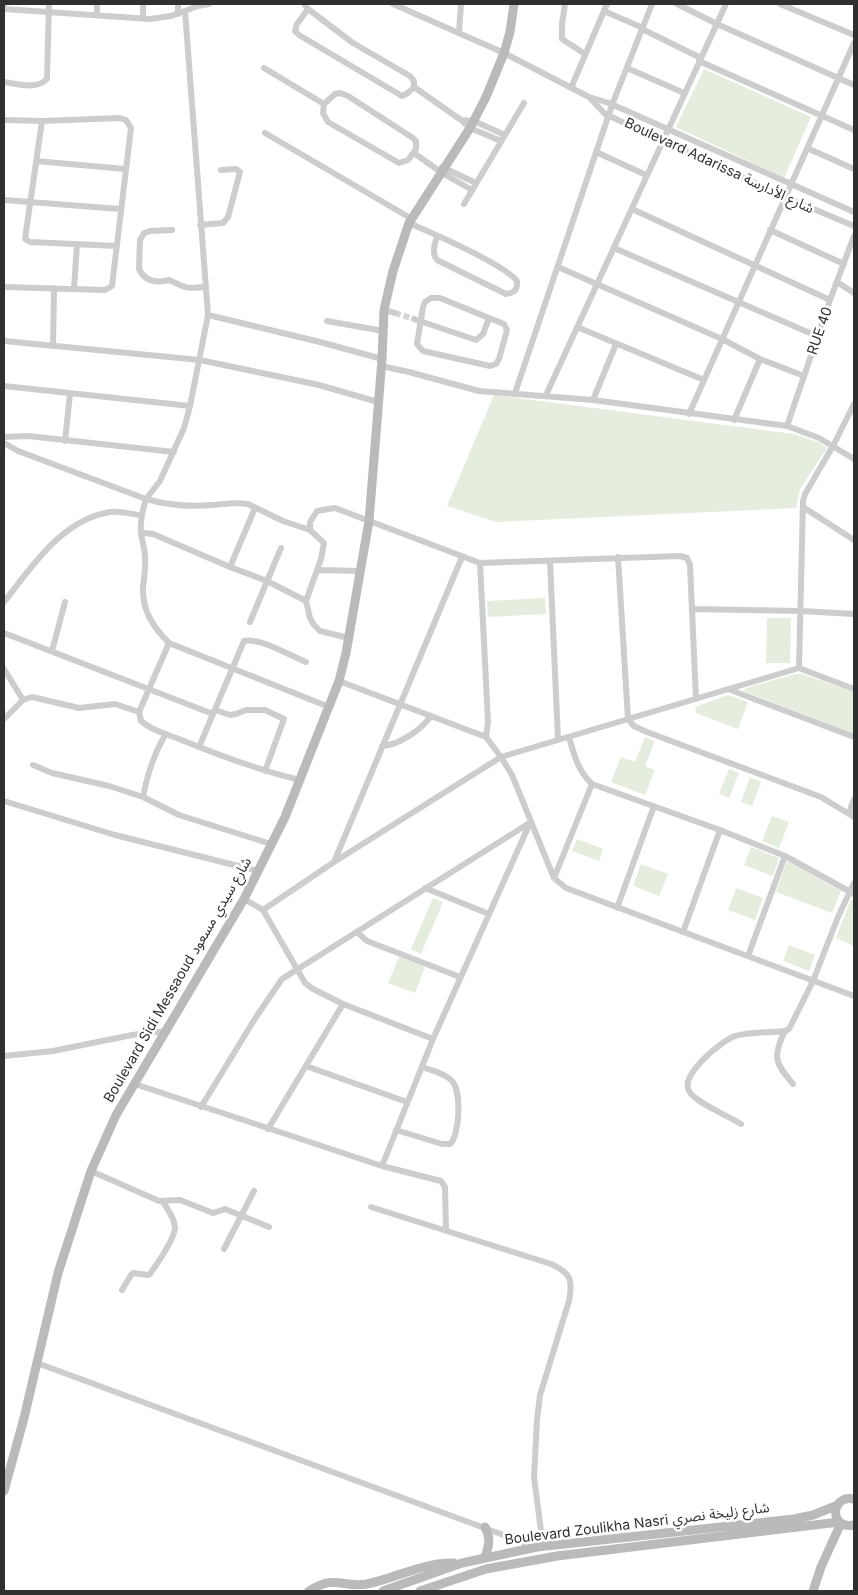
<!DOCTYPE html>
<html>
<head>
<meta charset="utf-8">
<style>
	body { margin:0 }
	#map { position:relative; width:858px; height:1595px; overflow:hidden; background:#fff; font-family:Inter,sans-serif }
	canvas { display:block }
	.frame { position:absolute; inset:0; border:5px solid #303030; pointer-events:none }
</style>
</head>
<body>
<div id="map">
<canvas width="858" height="1595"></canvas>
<div class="frame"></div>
</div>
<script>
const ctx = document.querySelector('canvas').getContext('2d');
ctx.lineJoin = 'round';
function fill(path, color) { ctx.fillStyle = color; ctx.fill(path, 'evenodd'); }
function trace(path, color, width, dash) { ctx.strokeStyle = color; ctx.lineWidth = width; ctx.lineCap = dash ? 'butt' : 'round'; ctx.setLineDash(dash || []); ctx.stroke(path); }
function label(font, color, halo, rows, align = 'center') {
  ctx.font = font + ' Inter,"Noto Sans Arabic",sans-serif'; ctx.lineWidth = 5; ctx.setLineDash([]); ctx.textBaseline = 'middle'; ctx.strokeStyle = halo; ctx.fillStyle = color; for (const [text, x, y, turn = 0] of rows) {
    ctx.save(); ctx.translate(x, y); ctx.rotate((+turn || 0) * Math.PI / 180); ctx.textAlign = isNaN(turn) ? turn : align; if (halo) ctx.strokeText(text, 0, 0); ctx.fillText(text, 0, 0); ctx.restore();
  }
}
fill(new Path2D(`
	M704 69 811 117 784 178 676 127Z
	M494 395 794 434 818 442 827 448 800 489 796 508 496 522 447 506Z
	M545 598 546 614 488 617 487 601Z
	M767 618H791L790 663H766Z
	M795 674H802L854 692V734L744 691 746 688Z
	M728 695 748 702 738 729 696 713 695 707Z
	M645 737 655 741 645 766 655 770 645 795 611 782 621 757 635 762Z
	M729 769 739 773 729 798 719 794Z
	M750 777 761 782 752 806 741 802Z
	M772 816 789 822 779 848 762 841Z
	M577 839 603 849 599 861 572 851Z
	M751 847 779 858 773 876 744 865Z
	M787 861 841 891 832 913 776 892Z
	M641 864 668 874 659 896 633 886Z
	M736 888 763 898 755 920 728 910Z
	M433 898 443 902 421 954 411 949Z
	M851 899 854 901V946L836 938Z
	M789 945 815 955 809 971 783 961Z
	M399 957 425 967 415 993 388 983Z`), '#e5eddf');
trace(new Path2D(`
	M395 313 414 319`), '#d6d6d6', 6, [6, 3]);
trace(new Path2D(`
	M97 4V15
	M143 4V18
	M178 4V14
	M304 4 308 9 353 43 410 76 414 81V87L408 93 402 96 299 35 295 31 297 24 308 9
	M393 4 504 53 589 97 609 103 854 212
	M565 4 562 24V39L585 54
	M677 4 717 24 854 85
	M780 4 854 35
	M4 5V9L150 19 171 16 198 6 209 4
	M604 11 643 28
	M642 29 701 58
	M459 32 461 4
	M699 61 854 130
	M264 68 324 104
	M627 68 684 93
	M4 82C18 84 36 90 47 79L49 4
	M414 87 461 120 470 128 501 141
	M571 88 607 4
	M340 93 348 96 413 138 416 141V149L408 160 399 163 328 122 323 113 324 104 335 94Z
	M590 98 605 114 785 197 854 226
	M4 120 42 121 120 118 126 120 131 128 112 286 105 290 4 287
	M461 120 474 121 505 135
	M42 121 25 239 30 242 117 246
	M265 133 412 219
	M807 148 854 169
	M596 152 646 175
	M414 153 442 173 472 190
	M36 161 125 169
	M442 167 476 183
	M4 200 120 209
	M464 204 524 103
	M632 209 830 300
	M409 223C432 233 504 264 517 281 518 290 514 293 506 294L437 260C431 252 435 245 437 236
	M200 225 223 223 228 217 240 172 236 169 221 170
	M172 230 150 231 144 233 140 240 139 269C145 282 157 283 169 280 187 288 184 289 205 287
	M770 230 844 264
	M614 248 819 337
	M558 267 722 339 760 359 804 376
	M837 282 854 293
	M74 289 77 244
	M431 298H440L504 324 507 330 499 359 496 364 490 366 423 351 417 344 423 307 425 302Z
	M384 310 395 313
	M208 315 320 342 382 359
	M414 319 476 340 483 334 489 318
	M327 321 383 331
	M577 327 704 380
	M4 341 200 360 319 385 378 402
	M53 346 54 288
	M381 366 409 372 479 391 593 400 787 426 819 438 854 459
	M4 386 190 406
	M515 393 612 105 652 4
	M546 395 726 4
	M593 400 616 344
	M689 414 854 43
	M734 420 760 359
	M787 426 830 300 854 236
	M4 437 28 436 174 452
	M65 441 70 394
	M4 443 18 451 146 499 160 481 184 428 190 406 208 315 185 11
	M803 507 854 540
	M310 530 283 521 248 504C235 502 225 504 212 505 190 507 167 505 146 499 142 511 140 521 141 534 142 541 145 549 145 557 146 567 144 578 143 588 142 611 154 628 169 643L329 707
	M141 534 144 533 153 534 230 567 267 581 306 601
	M618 557 628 719 634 726 647 732 821 797 854 817
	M550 561 558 739
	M480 563 488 722 486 737
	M230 567 255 508
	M318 570 361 571
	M4 602C32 567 61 520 110 512 119 511 131 514 141 515
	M692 609 801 611 854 614
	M250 622 281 548
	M4 633 213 714
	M349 638 320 631 314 625 310 618 306 601 321 559 324 543 310 530V522L317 511 335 508 480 563 680 556 687 558 690 565 696 699
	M169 643 139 712 141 721C152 731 167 734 179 739 219 755 258 770 300 780
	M52 651 65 602
	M799 668 803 501 805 494 833 446 854 404
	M4 669 23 700
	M339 681 486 737 501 757 512 775 554 878 566 888 854 996
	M728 689 854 737
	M215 710 230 715 236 714 246 710H265L284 719 265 771
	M4 719 23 700 32 697 79 708 115 704 139 712
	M569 737C574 755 578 771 592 784L720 830 785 856 854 894
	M382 746C399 745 421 730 431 716
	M199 747 244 641C259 637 291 656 306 662
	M33 765 52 773 109 786 143 797 179 815 271 844
	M143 797C148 773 153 756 165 735
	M4 801 115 835 258 871
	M849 813 854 799
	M334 862 462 557
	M554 878 592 784
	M425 888 489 914
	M244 899 263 910 305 983 313 989 343 1004 433 1039
	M617 908 654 806
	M263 910 334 862 501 757 799 668 854 689
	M683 932 720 830
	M358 933 367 941 460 977
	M748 956 785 856
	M785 1031C772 1057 775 1063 793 1084
	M4 1056 53 1051 132 1035 167 1031
	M306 1066 407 1102
	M135 1084 382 1166 441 1181 445 1187 446 1231
	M201 1107 256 1017 282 979 531 822
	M741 1124C729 1116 694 1102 689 1091 680 1075 721 1041 735 1036 751 1031 769 1033 785 1031L789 1029 813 981 838 917 854 883
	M268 1129 343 1004
	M396 1130 442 1144H450C460 1135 462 1089 451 1080 444 1073 431 1070 422 1067
	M382 1166 433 1039 530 823
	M91 1171 159 1201 180 1200 213 1213 225 1209 269 1227
	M371 1207 551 1264C571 1273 573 1280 569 1301L540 1395 537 1420 534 1477 543 1546
	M224 1249 254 1191
	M122 1290 131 1275 133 1273 148 1275 150 1274C157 1264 175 1239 175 1227 174 1217 168 1210 163 1202
	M37 1363 536 1547`), '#cdcdcd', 6);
trace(new Path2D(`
	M4 1491 24 1418 58 1273 91 1171 116 1115 244 899 285 817 339 681 346 653 369 521 382 359 384 310 393 271 409 223 470 128 486 97 504 53 510 32 514 4
	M854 1499C830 1494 829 1530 854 1525
	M485 1527C491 1538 489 1546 485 1557
	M309 1591C336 1574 342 1588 367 1584 396 1578 424 1562 454 1563
	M383 1591 462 1563 537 1547 794 1519 813 1515 838 1505
	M420 1591 486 1569 557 1556 839 1522
	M813 1591 821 1567 841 1523`), '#bababa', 9);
label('14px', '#303030', '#fff', [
	["Boulevard Adarissa شارع الأدارسة",719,166,25],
	["RUE 40",820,331,-71],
	["Boulevard Sidi Messaoud شارع سيدي مسعود",178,980,-60],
	["Boulevard Zoulikha Nasri شارع زليخة نصري",637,1524,-7]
]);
</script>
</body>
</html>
